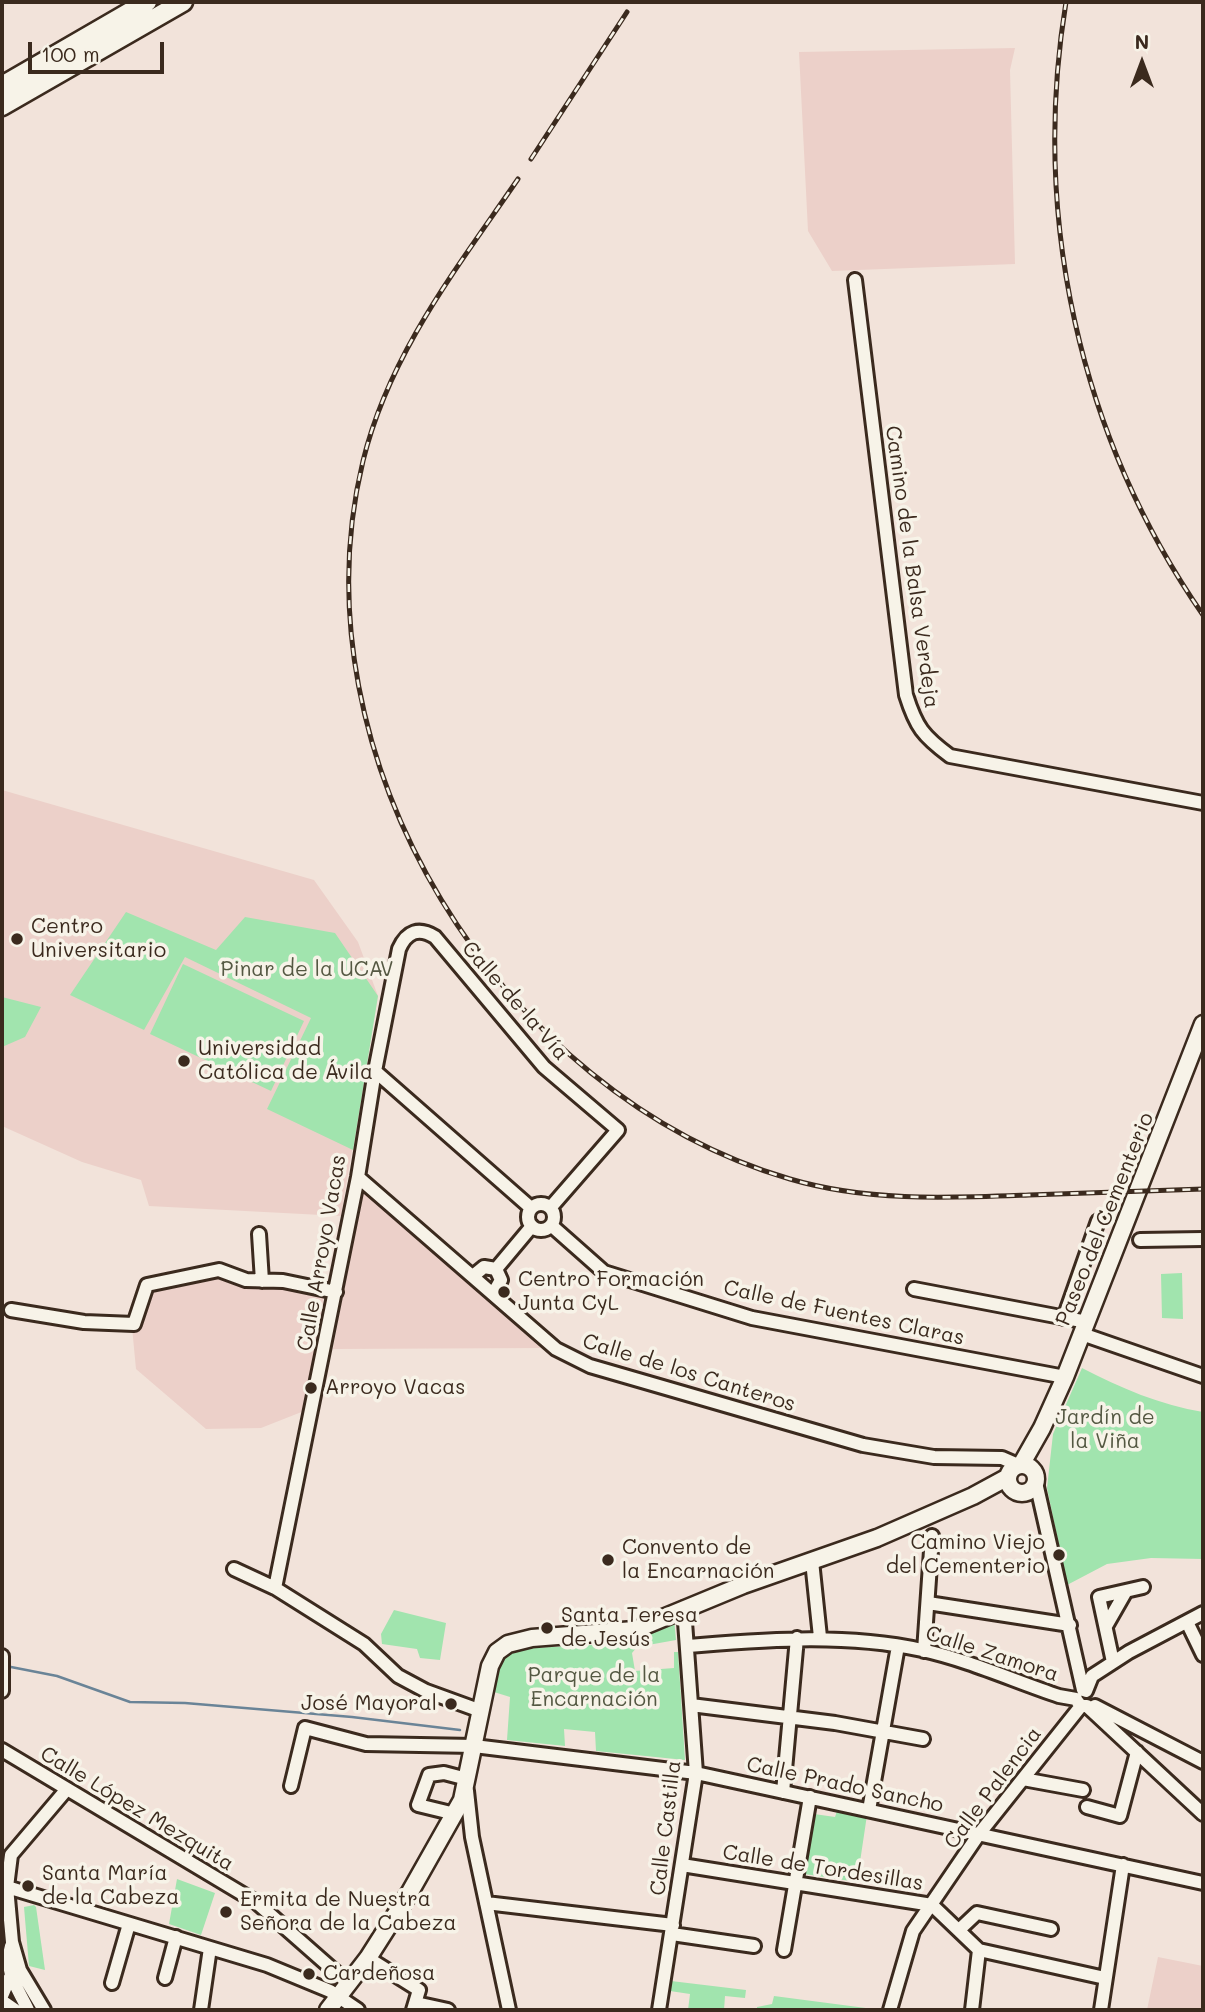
<!DOCTYPE html>
<html>
<head>
<meta charset="utf-8">
<style>
	body { margin:0 }
	#map { position:relative; width:1205px; height:2012px; overflow:hidden; background:#f2e3da; font-family:Mali,sans-serif }
	canvas { display:block }
	.frame { position:absolute; inset:0; border:4px solid #3b2a1e; pointer-events:none }
	.north { position:absolute; left:1107px; top:28px; width:70px; height:70px; -webkit-text-stroke:5px #f7f3e8; paint-order:stroke; rotate:0deg; font-size:19px; font-weight:700; line-height:28px; text-align:center; color:#3b2a1e }
	.north::after { content:''; display:block; margin:auto; width:24px; height:32px; background:#3b2a1e; clip-path:polygon(50% 0,100% 100%,50% 72%,0 100%) }
	.scale { position:absolute; left:28px; top:42px; width:136px; height:32px; box-sizing:border-box; border:4px solid #3b2a1e; border-top:0; padding-left:9px; font-size:21px; line-height:24px; white-space:nowrap; color:#3b2a1e; -webkit-text-stroke:5px #f7f3e8; paint-order:stroke }
</style>
</head>
<body>
<div id="map">
<canvas width="1205" height="2012"></canvas>
<div class="frame"></div>
<div class="north">N</div>
<div class="scale">100 m</div>
</div>
<script>
const ctx = document.querySelector('canvas').getContext('2d');
ctx.lineJoin = 'round';
function fill(path, color) { ctx.fillStyle = color; ctx.fill(path, 'evenodd'); }
function trace(path, color, width, dash) { ctx.strokeStyle = color; ctx.lineWidth = width; ctx.lineCap = dash ? 'butt' : 'round'; ctx.setLineDash(dash || []); ctx.stroke(path); }
function label(font, color, halo, rows, align = 'center') {
  ctx.font = font + ' Mali,sans-serif'; ctx.lineWidth = 7; ctx.setLineDash([]); ctx.textBaseline = 'middle'; ctx.strokeStyle = halo; ctx.fillStyle = color; for (const [text, x, y, turn = 0] of rows) {
    ctx.save(); ctx.translate(x, y); ctx.rotate((+turn || 0) * Math.PI / 180); ctx.textAlign = isNaN(turn) ? turn : align; if (halo) ctx.strokeText(text, 0, 0); ctx.fillText(text, 0, 0); ctx.restore();
  }
}
fill(new Path2D(`
	M1015 48 1010 70 1015 264 832 271 808 231 799 52Z
	M2 790 314 880 358 942 378 996 341 1216 149 1206 141 1180 82 1162 2 1126Z
	M361 1192H365L541 1348 333 1349Z
	M219 1275 243 1286 266 1284 324 1295 304 1411 261 1428 206 1429 136 1369 132 1327 138 1328 151 1290Z
	M1158 1957 1203 1966V2010H1147Z`), '#ecd0c9');
fill(new Path2D(`
	M126 912 216 950 245 917 335 933 378 996 353 1150 267 1109 311 1018 185 957 144 1030 70 995Z
	M183 964 304 1021 271 1091 150 1034Z
	M2 997 41 1007 25 1037 2 1047Z
	M1182 1273 1183 1319 1162 1318 1161 1274Z
	M1082 1368C1120 1388 1161 1405 1203 1412V1559L1151 1558 1107 1564 1067 1585 1047 1488 1053 1434Z
	M394 1610 446 1623 440 1660 420 1658 417 1649 382 1644 381 1634Z
	M674 1619 676 1640 637 1647 632 1653 635 1671 674 1668V1652H678L685 1760 596 1751 595 1732 564 1729 565 1746 507 1740 510 1697 494 1692C497 1676 498 1660 512 1649L592 1645 591 1641 636 1638Z
	M837 1811 867 1815 857 1882 798 1873 807 1813 835 1817Z
	M177 1879 215 1893 201 1935 169 1924Z
	M34 1905 36 1907 45 1970 29 1966 24 1907Z
	M671 1981 746 1990 745 1998 725 1996 724 2010H688L690 1994 670 1991Z
	M774 1996 881 2010H782L781 2008 757 2010V2007L772 2004Z`), '#a1e4ae');
trace(new Path2D(`
	M11 1667 57 1676 130 1702 185 1703 352 1717 460 1730`), '#6a8497', 2.5);
const minor = new Path2D(`
	M855 280 906 695C916 727 923 736 950 756L1203 803
	M375 1071 531 1208
	M358 1177 556 1349 590 1366 863 1445 934 1457 1002 1458 1018 1465
	M528 1217a13 13 0 1 1 26 0a13 13 0 1 1-26 0Z
	M552 1226 604 1272 752 1318 1065 1377
	M259 1234 262 1281
	M1140 1240 1203 1239
	M496 1269 532 1226
	M473 1276 484 1267 496 1269 501 1280 493 1294
	M914 1289 1087 1322
	M11 1310 84 1322 134 1324 147 1285 219 1270 246 1280 283 1281 336 1292
	M1064 1318 1098 1221
	M1082 1334 1203 1376
	M1035 1478 1083 1690
	M812 1561 820 1637
	M234 1569 275 1588 364 1644 398 1676 426 1691 481 1711
	M275 1588 358 1177 375 1071 399 949C407 931 419 927 435 937L544 1067 618 1130 551 1207
	M928 1603 1070 1625
	M1187 1622 1203 1655
	M1106 1626 1126 1591
	M687 1646C766 1640 843 1633 922 1650 968 1660 1014 1681 1059 1696L1076 1699
	M924 1651 932 1536
	M2 1656V1691
	M1113 1662 1099 1597 1143 1587
	M1086 1691 1092 1676 1129 1652 1203 1613
	M1077 1701 1081 1706H1087L1203 1814
	M691 1705 835 1723 923 1739
	M1095 1706 1203 1762
	M2 1750 256 1902 348 1983
	M1023 1779 1083 1790
	M291 1786 305 1728 366 1744 474 1746 696 1773 1203 1883
	M467 1791 472 1837 509 2010
	M783 1792 797 1638
	M1087 1807 1120 1816 1137 1752
	M869 1810 898 1646
	M455 1814 418 1805 429 1775 444 1773 467 1779
	M682 1865 932 1905 979 1950 1105 1978
	M7 1887 267 1965 330 1991 358 2010
	M486 1903 673 1925
	M960 1929 977 1913 1051 1929
	M672 1934 754 1946
	M11 1946C3 1971 18 1988 28 2010
	M784 1950 810 1797
	M368 1958 419 1990 413 2010
	M165 1978 176 1937
	M112 1983 129 1924
	M2 1996 10 1977
	M2 2001 15 2010
	M416 2003 448 2010
	M44 2010 20 1970 12 1942 7 1887 11 1855 67 1789
	M201 2010 210 1948
	M659 2010 696 1773 684 1608
	M890 2010 913 1931 979 1834 1081 1706
	M972 2010 979 1950
	M1101 2010 1123 1865`);
const major = new Path2D(`
	M1021 1465 1042 1428 1065 1377 1203 1024
	M1008 1479a14 14 0 1 1 28 0a14 14 0 1 1-28 0Z
	M328 2010 368 1958 410 1892 462 1800 490 1666 497 1652 508 1644 532 1638 634 1630 743 1585 877 1538 973 1496 1008 1477`);
const highway = new Path2D(`
	M2 86 147 2
	M2 106 183 2`);
trace(minor, '#3b2a1e', 18);
trace(major, '#3b2a1e', 21);
trace(highway, '#3b2a1e', 23);
trace(minor, '#f7f3e8', 12);
trace(major, '#f7f3e8', 16);
trace(highway, '#f7f3e8', 18);
const rail = new Path2D(`
	M1066 2C1031 216 1079 436 1203 615
	M531 159 627 12
	M518 179C457 268 389 354 363 461 291 757 501 1095 790 1179 868 1202 949 1198 1029 1195 1087 1193 1145 1191 1203 1189`);
trace(rail, '#3b2a1e', 5);
trace(rail, '#f7f3e8', 2.5, [8]);
for (const [x, y, r, color] of [
	[17,939,7,"#3b2a1e"],
	[184,1061,7,"#3b2a1e"],
	[504,1292,7,"#3b2a1e"],
	[311,1388,7,"#3b2a1e"],
	[1059,1555,7,"#3b2a1e"],
	[608,1560,7,"#3b2a1e"],
	[547,1628,7,"#3b2a1e"],
	[451,1704,7,"#3b2a1e"],
	[28,1886,7,"#3b2a1e"],
	[226,1912,7,"#3b2a1e"],
	[309,1974,7,"#3b2a1e"]
]) { const dot = new Path2D(); dot.arc(x, y, r, 0, 2 * Math.PI); ctx.fillStyle = color; ctx.fill(dot); trace(dot, '#f7f3e8', 2.5); }
label('21px', '#3b2a1e', '#f7f3e8', [
	["Camino de la Balsa Verdeja",912,567,82],
	["Calle de la Vía",515,1001,49],
	["Paseo del Cementerio",1105,1219,-68],
	["Calle Arroyo Vacas",322,1253,-80],
	["Calle de Fuentes Claras",844,1313,12],
	["Calle de los Canteros",689,1373,17],
	["Calle Zamora",992,1654,18],
	["Calle Prado Sancho",845,1785,12],
	["Calle Palencia",993,1788,-53],
	["Calle López Mezquita",137,1809,31],
	["Calle Castilla",666,1828,-83],
	["Calle de Tordesillas",823,1868,9]
]);
label('21px', '#3b2a1e', '#f7f3e8', [
	["Centro",31,927],
	["Universitario",31,951],
	["Universidad",198,1049],
	["Católica de Ávila",198,1073],
	["Centro Formación",518,1280],
	["Junta CyL",518,1304],
	["Arroyo Vacas",325,1388],
	["Camino Viejo",1045,1543,"right"],
	["del Cementerio",1045,1567,"right"],
	["Convento de",622,1548],
	["la Encarnación",622,1572],
	["Santa Teresa",561,1616],
	["de Jesús",561,1640],
	["José Mayoral",437,1704,"right"],
	["Santa María",42,1874],
	["de la Cabeza",42,1898],
	["Ermita de Nuestra",240,1900],
	["Señora de la Cabeza",240,1924],
	["Cardeñosa",323,1974]
], 'left');
label('21px', '#545842', '#f7f3e8', [
	["Pinar de la UCAV",307,970],
	["Jardín de",1105,1418],
	["la Viña",1105,1442],
	["Parque de la",594,1676],
	["Encarnación",594,1700]
]);
</script>
</body>
</html>
